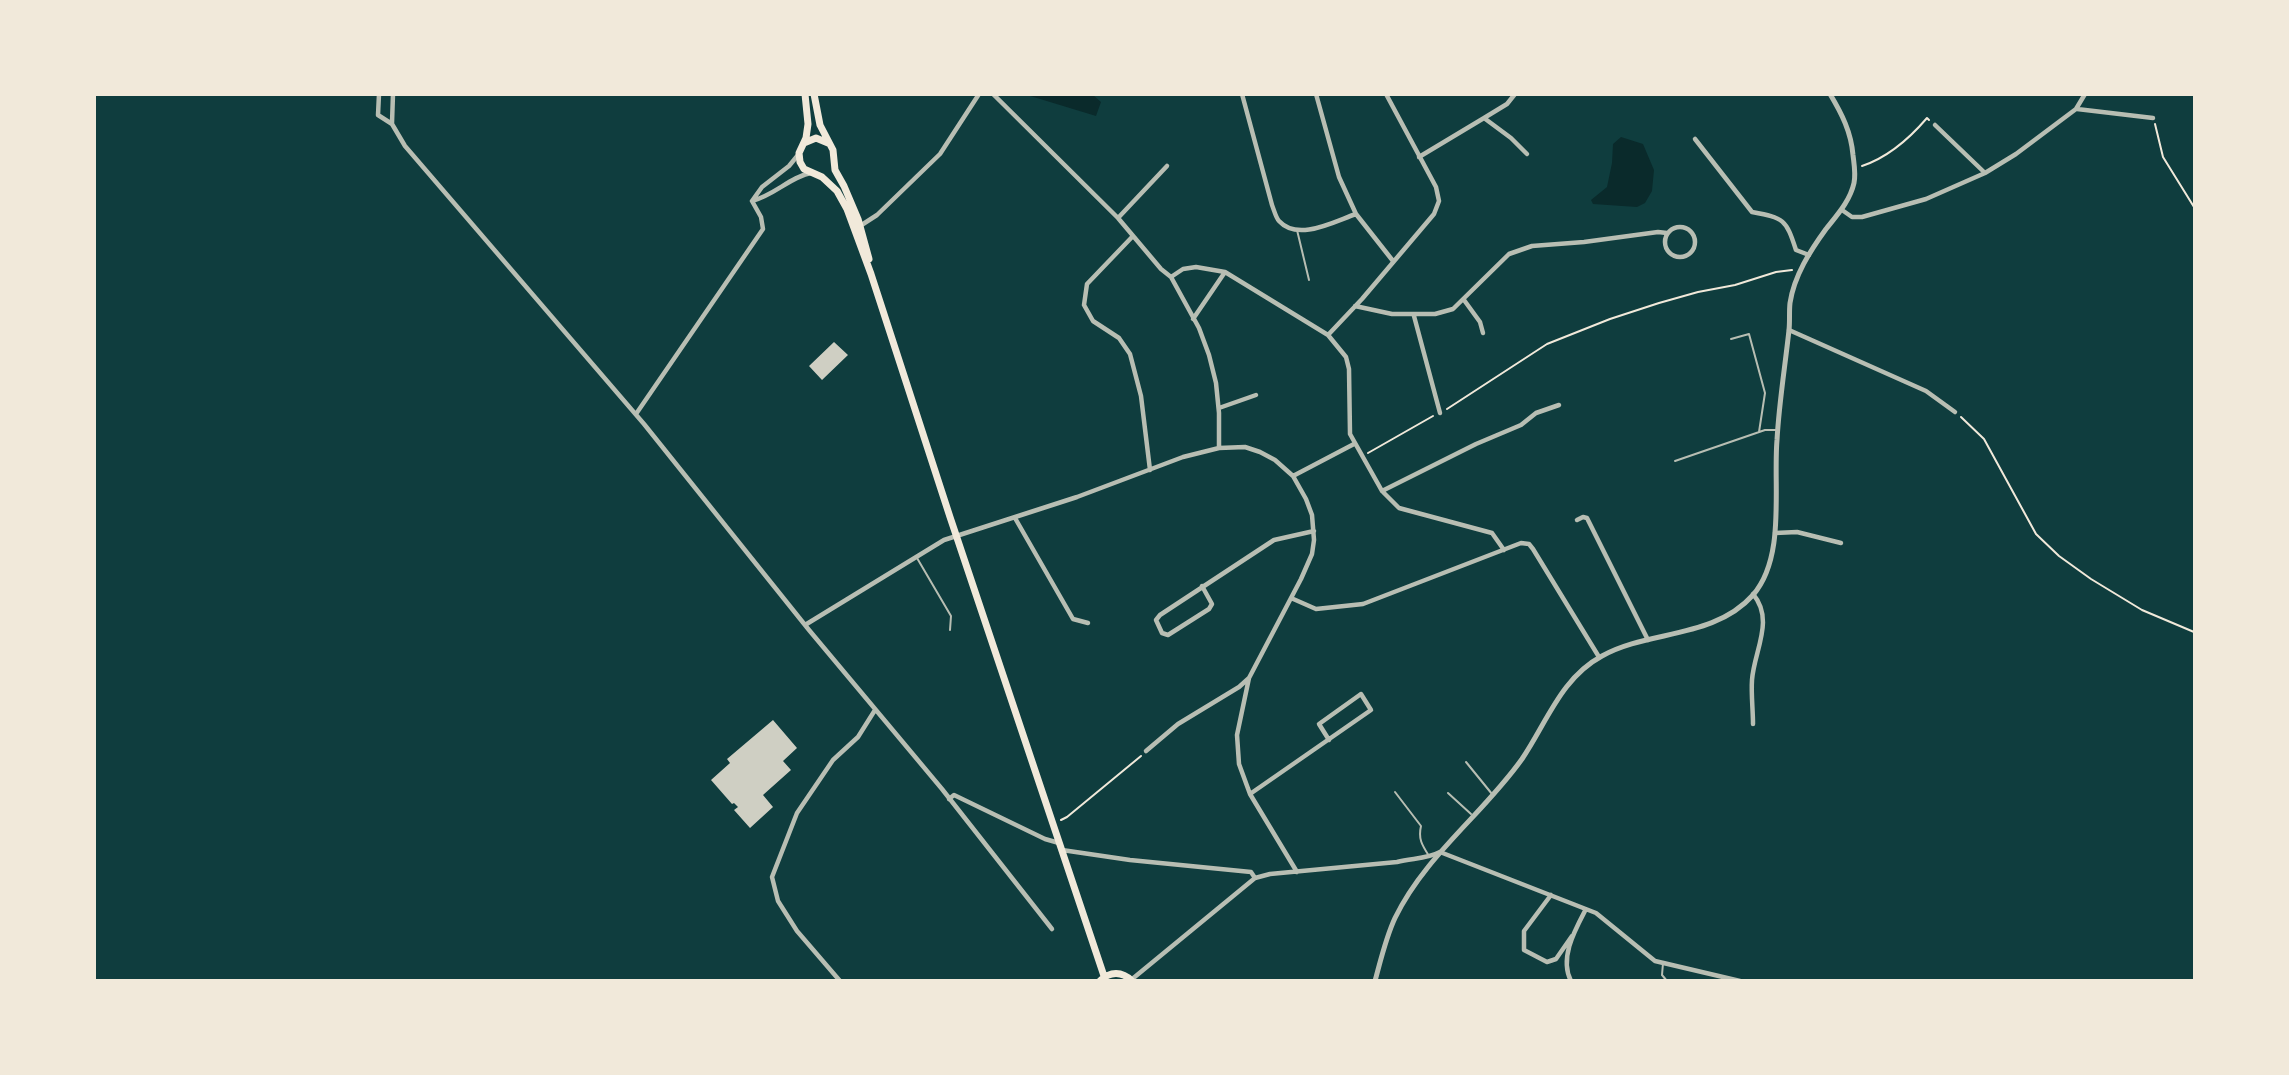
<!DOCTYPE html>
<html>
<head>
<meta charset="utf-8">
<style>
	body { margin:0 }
	#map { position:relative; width:2289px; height:1075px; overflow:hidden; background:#0f3d3e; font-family:Manrope,sans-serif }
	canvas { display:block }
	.frame { position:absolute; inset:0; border:96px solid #f1e9da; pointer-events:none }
</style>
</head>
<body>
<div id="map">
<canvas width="2289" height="1075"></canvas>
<div class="frame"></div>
</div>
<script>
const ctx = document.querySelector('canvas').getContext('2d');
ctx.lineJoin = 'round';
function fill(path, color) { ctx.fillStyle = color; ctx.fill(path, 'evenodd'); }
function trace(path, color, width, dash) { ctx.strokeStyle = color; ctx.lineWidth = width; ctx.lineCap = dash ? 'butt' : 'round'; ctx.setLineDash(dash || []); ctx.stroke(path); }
fill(new Path2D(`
	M1027 95H1093L1101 102 1096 116Z
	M1621 137 1643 144 1654 170 1652 191 1645 203 1637 207 1593 204 1591 200 1607 187 1612 163 1613 144Z`), '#0a2a2b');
fill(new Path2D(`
	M834 342 848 355 822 380 809 366Z
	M773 720 797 748 783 761 791 770 763 795 773 807 750 828 734 810 738 807 734 803 732 804 711 780 730 763 727 759Z`), '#cfcfc3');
trace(new Path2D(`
	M2155 124 2163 157 2194 207
	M1862 166C1889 157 1909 139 1927 118L1929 120
	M1447 409 1547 344 1610 319 1659 303 1698 292 1735 285 1776 272 1792 270
	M1961 417 1984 439 2036 534 2059 556 2091 579 2142 610 2194 632
	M1368 453 1433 416
	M1061 820 1067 817 1141 756`), '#f1e9da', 2);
trace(new Path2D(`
	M1297 230 1309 280
	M1731 339 1749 334 1765 393 1759 432
	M1675 461 1765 430H1777
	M917 558 951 616 950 630
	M1466 762 1492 794
	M1395 792 1421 826C1418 839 1422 845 1429 856
	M1448 793 1471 814
	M1663 963 1662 975 1667 981`), '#b8beb3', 2);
trace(new Path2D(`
	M379 94 378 115 392 124 405 146 644 424 809 630 942 789 1052 929
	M993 94 1118 218 1161 269 1171 277 1199 328 1209 355 1216 383 1219 413V448
	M1242 94 1272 205C1274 210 1276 218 1279 221 1298 242 1335 221 1356 214
	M1316 94 1339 177 1356 214 1393 261
	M2077 109 2153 118
	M1484 118 1507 104 1515 94
	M392 123 393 94
	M1935 125 1985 173
	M1695 139 1752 212C1784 218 1786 219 1796 250L1809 255
	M798 155 789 166 762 187 752 201C775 195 790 177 811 173
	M1419 157 1484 118 1511 138 1527 154
	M1842 210 1852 217H1862L1926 199 1985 173 2016 154 2076 109 2085 94
	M1118 218 1167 166
	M860 226 877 215 940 154 979 94
	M1665 242a15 15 0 1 1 30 0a15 15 0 1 1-30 0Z
	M1133 236 1087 284 1084 305 1093 321 1119 338 1130 354 1141 396 1150 470
	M1171 277 1183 269 1196 267 1225 272 1328 335 1346 357 1349 369 1350 434 1382 491 1399 508 1492 533 1504 550
	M1464 300 1480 322 1483 333
	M1355 306 1392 314H1435L1453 309 1509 254 1532 246 1584 242 1658 232 1667 233
	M1414 316 1440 413
	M1193 319 1225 272
	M1789 330 1926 391 1955 412
	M1328 335 1362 299 1434 214 1439 201 1436 187 1386 94
	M1219 408 1256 395
	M636 414 763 229 761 217 752 201
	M1293 476 1354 444
	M1382 491 1476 444 1521 425 1536 413 1559 405
	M1015 518 1073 619 1088 623
	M1577 520 1583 517 1587 518 1648 640
	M1775 533 1797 532 1841 543
	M1202 586 1212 604 1209 609 1168 635 1162 633 1156 620 1160 615 1274 540 1314 531
	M1753 594C1775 620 1754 651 1752 680 1751 694 1753 710 1753 724
	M1291 598 1316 609 1363 604 1521 543 1529 544 1533 549 1599 657
	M805 625 944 540 1077 497 1183 457 1219 448 1245 447 1260 452 1275 460 1293 476 1306 499 1312 515 1314 540 1312 554 1301 579 1249 678 1237 735 1239 764 1250 794 1297 872
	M1146 751 1178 724 1239 687 1249 678
	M1250 794 1371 710 1361 694 1319 724 1329 740
	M949 799 954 795 1045 839 1059 843
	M1062 850 1130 860 1251 872 1255 878
	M1551 895 1524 931V950L1547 962 1556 959 1572 936
	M1131 980 1255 878 1270 874 1397 862C1412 858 1427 859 1440 852L1596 913 1655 961 1740 981
	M840 981 797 931 778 901 772 877 797 813 833 760 858 737 875 710
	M1571 981C1559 958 1575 930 1586 909`), '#b8beb3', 4.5);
trace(new Path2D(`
	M1375 981C1381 959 1386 937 1395 918 1425 856 1483 814 1522 759 1547 722 1561 678 1602 656 1648 630 1714 639 1753 595 1786 557 1773 487 1777 440 1779 403 1785 367 1789 330 1790 321 1789 312 1790 303 1794 276 1810 251 1826 229 1837 215 1850 201 1854 183 1856 174 1854 164 1853 155 1851 132 1842 114 1830 94`), '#b8beb3', 5);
trace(new Path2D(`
	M805 94 808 124 806 138 799 153 800 162 804 169 822 177 837 191 847 209 871 274 950 517 1104 976
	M814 94 820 125 833 150 835 170 844 186 858 219 869 259
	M804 143 816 138 828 143
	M1100 981C1110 971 1122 971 1132 981`), '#f1e9da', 7);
</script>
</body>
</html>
